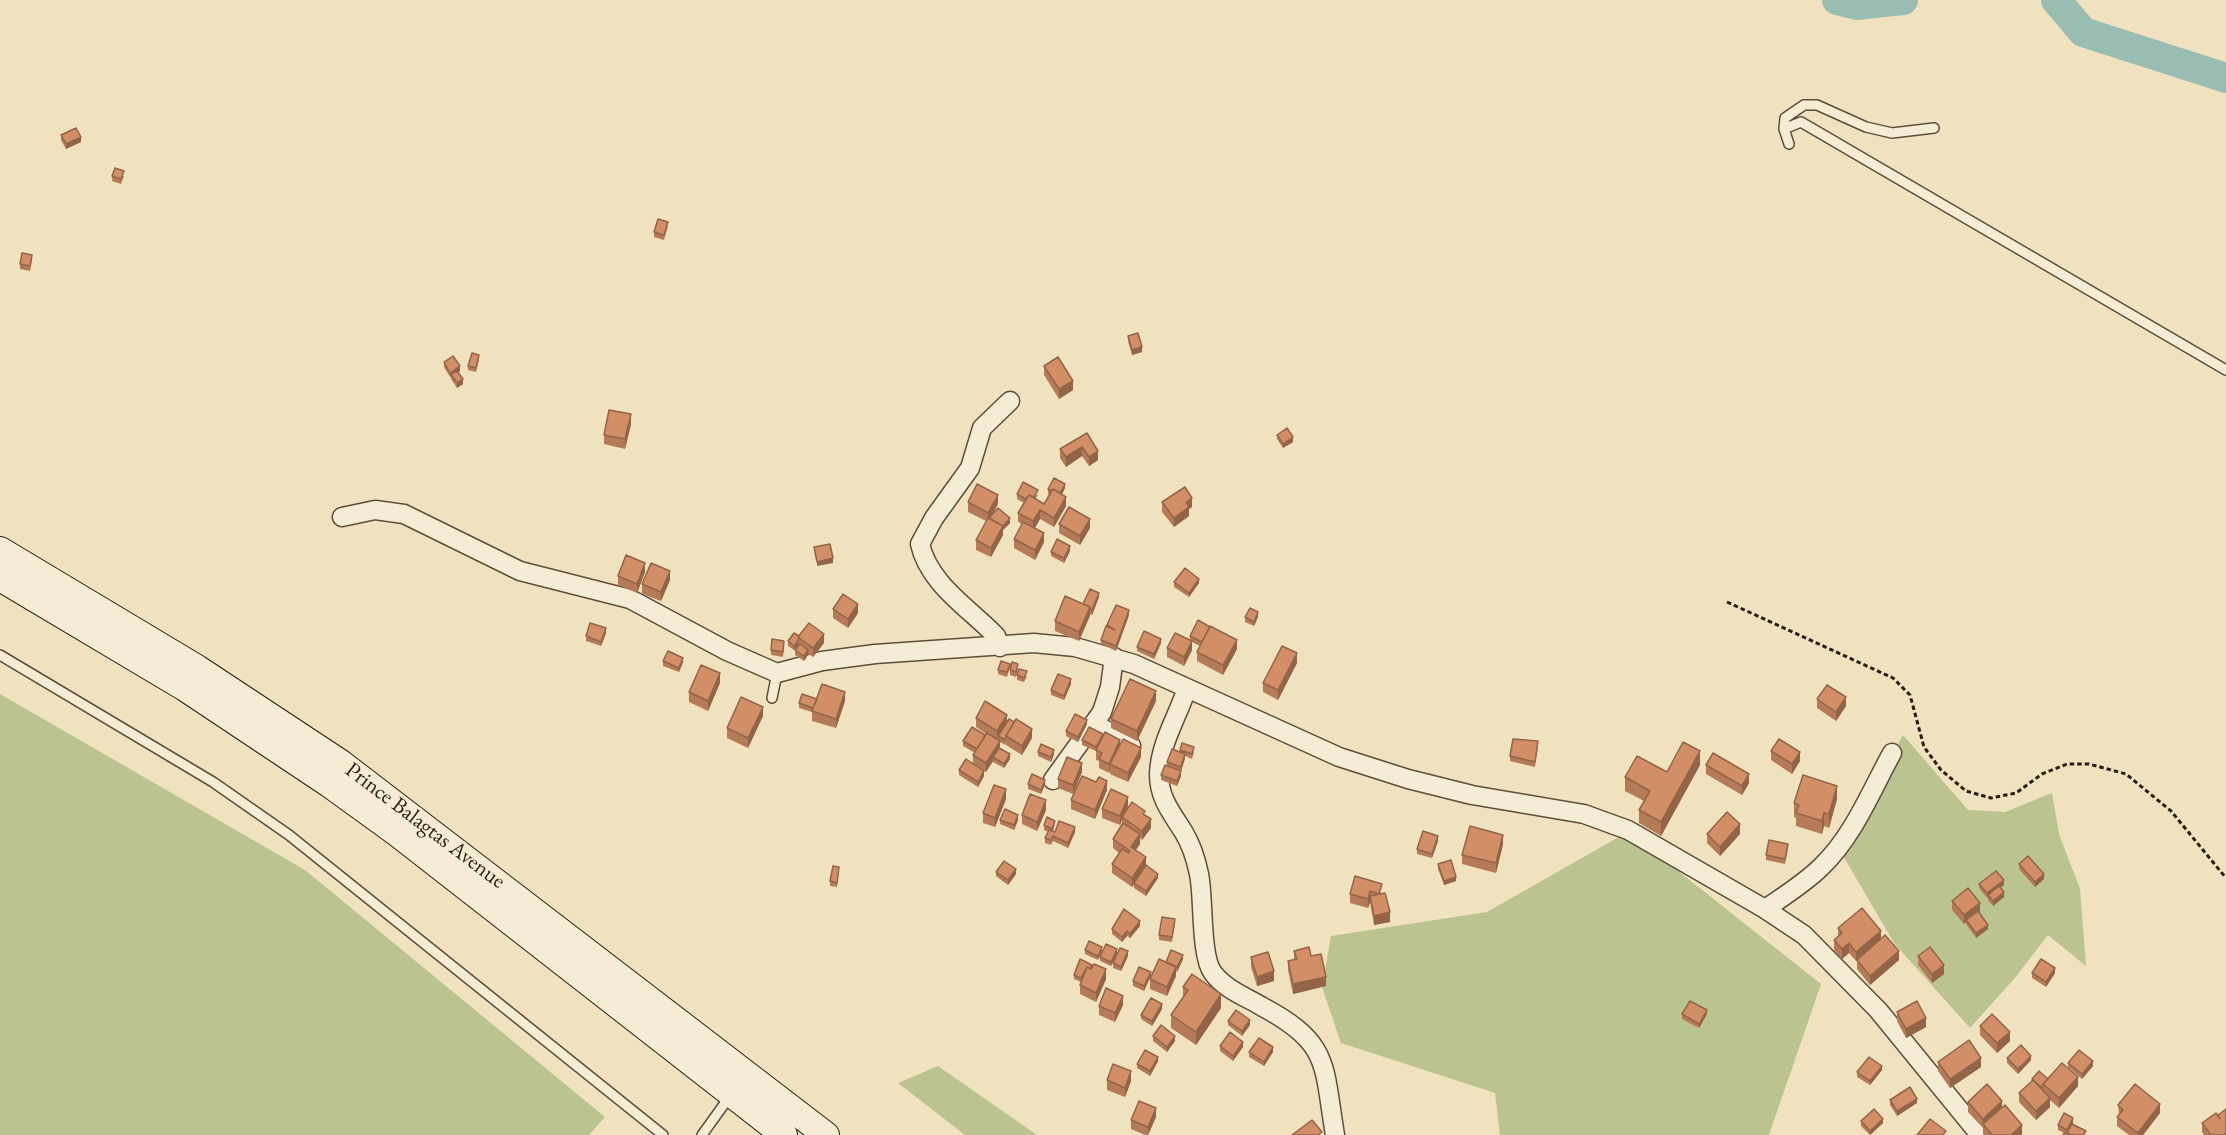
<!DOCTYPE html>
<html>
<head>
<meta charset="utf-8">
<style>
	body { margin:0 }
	canvas { display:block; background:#f0e2bf }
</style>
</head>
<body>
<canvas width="2226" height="1135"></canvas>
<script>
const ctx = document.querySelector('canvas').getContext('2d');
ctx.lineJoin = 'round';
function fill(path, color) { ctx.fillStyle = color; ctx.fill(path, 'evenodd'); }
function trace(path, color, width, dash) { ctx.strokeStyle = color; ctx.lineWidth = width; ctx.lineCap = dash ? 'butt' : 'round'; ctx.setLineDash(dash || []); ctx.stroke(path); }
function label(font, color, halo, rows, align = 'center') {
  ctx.font = font + ' "EB Garamond",serif'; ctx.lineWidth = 5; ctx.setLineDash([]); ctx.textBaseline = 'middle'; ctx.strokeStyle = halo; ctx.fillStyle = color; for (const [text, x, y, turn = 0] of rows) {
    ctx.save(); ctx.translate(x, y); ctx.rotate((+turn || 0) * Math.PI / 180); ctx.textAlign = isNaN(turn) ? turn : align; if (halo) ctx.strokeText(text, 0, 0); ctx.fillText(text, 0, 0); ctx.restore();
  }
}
fill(new Path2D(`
	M0 694 305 870 605 1117 589 1135H0Z
	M1903 735 1968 810 2005 812 2052 793 2059 834 2080 889 2086 966 2048 935 2014 979 1970 1028 1894 943 1842 854Z
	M1624 834 1673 867 1821 984 1769 1135H1500L1495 1093 1341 1043 1322 987 1331 936 1487 912Z
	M938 1066 1037 1135H965L898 1083Z`), '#bbc391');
trace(new Path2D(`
	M1837 0 1857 5 1903 0
	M2056 0 2083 32 2226 78`), '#9abdb3', 30);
const lane = new Path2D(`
	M1784 129 1785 118 1804 105H1817L1866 127 1892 133 1934 128
	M1789 144 1784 129 1801 122 2226 370
	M0 655 213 782 289 835 663 1135
	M772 698 777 673
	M702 1135 730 1096`);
const street = new Path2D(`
	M342 517 375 510 404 514 520 571 630 599 727 651 777 673 822 661 875 654 1034 643 1075 647 1134 664 1339 757 1408 779 1472 795 1584 814 1628 830 1765 909 1804 935 1878 1010 1980 1135
	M1000 647 996 636C969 608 929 584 920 544L934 518 970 468 982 428 1010 401
	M1187 688C1178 716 1160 743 1159 774 1159 798 1171 812 1183 831 1191 844 1196 859 1199 874 1204 897 1200 956 1213 973 1225 989 1244 996 1261 1006 1331 1043 1323 1064 1335 1135
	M1094 723 1131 746
	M1053 780 1102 712 1110 687 1114 657
	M1765 909C1784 896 1805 883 1821 867 1853 837 1871 791 1892 753`);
const secondary = new Path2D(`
	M0 550 197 668 341 763 826 1135
	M0 578 185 688 329 784 398 834 784 1135`);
trace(lane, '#5f4d3c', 12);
trace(street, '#5f4d3c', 21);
trace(secondary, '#2f1b11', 28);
trace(new Path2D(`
	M1727 602 1893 678 1910 695 1924 747 1941 770 1966 791 1991 798 2016 793 2042 774 2067 764H2089L2126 774 2171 811 2226 878`), '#2f1b11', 3, [4.5, 3]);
trace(lane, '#f5ecd5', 9);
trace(street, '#f5ecd5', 18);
trace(secondary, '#f5ecd5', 26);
fill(new Path2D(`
	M61 135 81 142 66 149 61 140Z
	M112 176H124L121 184 112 181Z
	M668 226 664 240 654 237V232Z
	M32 260 30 271 20 269V264Z
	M1128 336 1142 352 1132 355 1128 341Z
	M479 360 476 372 468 370V366Z
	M444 362 460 371 458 372 463 384 457 388 451 379V377H450L444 367Z
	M1044 366 1073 390 1059 399 1044 375Z
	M631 424 625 449 604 444V435Z
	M1087 433 1098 460 1089 466 1082 456 1066 467 1060 458V449Z
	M1277 435 1293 442 1283 448 1277 439Z
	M1065 488 1062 494 1066 506 1054 527 1040 519 1035 528 1044 542 1035 560 1014 548V539L1022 524 1018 522V513L1024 503 1017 499V494L1038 495 1035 499 1044 504 1050 495 1048 494V489Z
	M968 502 998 504 992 515 1010 523 1003 530V535L991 557 976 550V540L986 521 968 512Z
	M1162 502 1192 507 1189 509V516L1174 527 1162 512Z
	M1059 524 1090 528 1080 545 1059 533Z
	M1070 551 1064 563 1051 556V552Z
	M645 572 637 593 618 585V576Z
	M670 580 661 601 642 594V584Z
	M1174 582 1199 583 1189 597 1174 587Z
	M1099 597 1092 615 1090 614 1079 641 1055 631V621L1083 604Z
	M833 609 858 613 848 628 833 618Z
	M1129 615 1116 651 1101 644V640L1107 625Z
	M1245 617H1258L1254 626 1245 622Z
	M606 633 601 646 586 641V636Z
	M799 636 824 643 813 657 808 654 804 661 795 655V650L798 645 794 650 788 646V641Z
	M1190 636 1237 649 1223 675 1197 661V652L1200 646 1192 642V650L1184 666 1167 657V648L1190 640Z
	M1161 643 1154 659 1137 651V647Z
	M784 645 783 657 771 655V650Z
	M663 661 683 662 679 672 663 666Z
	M1297 663 1278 700 1263 692V683Z
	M1010 668 1007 677 998 674V670Z
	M1018 669 1016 677 1010 675V670Z
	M1017 675 1027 676 1024 682 1017 680Z
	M720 683 708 711 689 702V692Z
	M1071 684 1064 700 1051 695V690Z
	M817 699 845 701 836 728 812 721V712L799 708V703Z
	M1817 699 1846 706 1836 721 1817 708Z
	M1156 701 1137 741 1111 728V719Z
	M763 716 748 748 727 738V728Z
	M976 718 1007 721 1032 738 1022 755 1006 745V743L1005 745 1000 742V748L1010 759 1004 768 993 762V761L986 772 984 771V776L978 787 959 775V770L973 764V755L975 753 963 746V741L985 735 986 734 976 727Z
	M1087 724 1078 742 1066 736V731Z
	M1103 737 1120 744 1141 757 1128 782 1110 774V770L1109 773 1099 768V761L1096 760V751L1082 745V740Z
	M1538 746 1535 767 1510 761V756Z
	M1180 750 1194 752 1192 759 1185 756 1181 771V776L1177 786 1161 780V775L1167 766V762L1180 752Z
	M1771 751 1800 761 1792 774 1771 760Z
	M1038 752 1054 754 1051 762 1038 756Z
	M1700 765 1661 836 1639 823V810L1644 801 1625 791V777L1667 772Z
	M1706 765 1749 783 1742 795 1706 774Z
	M1082 772 1073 794 1058 788V779Z
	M1096 782 1107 790 1095 819 1071 809V800Z
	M1028 784H1045L1041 794 1028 789Z
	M1006 799 995 827 983 823V813Z
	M1837 799 1829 828 1824 826 1822 834 1796 826V818L1794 817V803Z
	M1128 806 1125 814 1145 815 1151 828 1142 840 1140 838V844L1136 850 1146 866 1158 878 1146 896 1134 888V885L1132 887 1112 873V864L1119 853 1113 848V839L1122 824V819L1120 825 1102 818V809Z
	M1046 810 1037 831 1022 824V815Z
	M1000 820H1018L1014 830 1000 824Z
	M1044 825H1055L1053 831 1055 832H1075L1068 848 1053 841 1051 845 1045 843V838L1048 832 1044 830Z
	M1707 834H1740L1720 856 1707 843Z
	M1438 841 1432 858 1417 854V849Z
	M1503 844 1496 873 1462 864V855Z
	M1788 849 1785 864 1766 860V855Z
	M1438 864 1456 881 1444 885 1438 869Z
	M2019 864 2044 879 2035 887 2019 869Z
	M839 872 837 887 830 886V881Z
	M996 872 1016 874 1008 885 996 876Z
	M1355 876 1381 893 1390 922 1374 925 1370 902 1368 908 1350 903V894Z
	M1979 884 2004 885 2000 888 2004 897 1993 906 1988 900V897L1987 898 1979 888Z
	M1952 901 1980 912 1979 913 1988 929 1976 938 1966 924V922L1964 924 1952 910Z
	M1175 924 1172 942 1159 940V935Z
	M1140 926 1130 938 1127 936 1122 942 1112 934V929Z
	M1838 928 1881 938 1899 960 1870 985 1857 969V960L1856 961 1849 953 1842 959 1834 950V940L1838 937Z
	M1102 947 1098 960 1085 954V950Z
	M1117 949 1111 966 1100 961V957Z
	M1294 951 1311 956 1326 986 1293 994 1288 970V961L1294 960Z
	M1128 956 1121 971 1113 968V963Z
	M1918 956 1944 974 1932 983 1918 965Z
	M1251 957 1274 981 1257 986 1251 967Z
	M1080 959 1106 979 1096 1002 1080 994V985L1081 982 1074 979V975Z
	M1183 959 1177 972 1176 971V976L1167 996 1150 989V979L1166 962Z
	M1151 972 1144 991 1133 986V981Z
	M2032 973H2055L2046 987 2032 978Z
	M1183 987 1221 1008 1196 1045 1171 1028V1015L1183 998Z
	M1123 1005 1115 1022 1099 1015V1006Z
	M1162 1009 1152 1026 1141 1019V1015Z
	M1897 1012 1926 1027 1906 1038 1897 1021Z
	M1682 1014H1707L1699 1028 1682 1019Z
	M1228 1021 1250 1025 1242 1036 1228 1025Z
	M1980 1026 2010 1041 1997 1053 1980 1035Z
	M1153 1036 1175 1041 1167 1052 1153 1041Z
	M1220 1046 1243 1047 1233 1061 1220 1051Z
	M1249 1052H1273L1264 1066 1249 1057Z
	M2007 1058 2031 1060 2018 1074 2007 1063Z
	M1158 1061 1150 1076 1137 1068V1064Z
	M1938 1062 1981 1067 1950 1088 1938 1071Z
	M2068 1063 2093 1066 2082 1079 2068 1067Z
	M1882 1070 1870 1085 1857 1077V1072Z
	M2032 1079H2048L2078 1086 2059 1108 2050 1100V1107L2036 1120 2019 1102V1093L2032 1081Z
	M1107 1080 1131 1081 1125 1097 1107 1090Z
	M1890 1100 1917 1103 1897 1116 1890 1105Z
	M1968 1102 2002 1108 2022 1134 2021 1135H1984L1983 1134V1128L1968 1112Z
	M2118 1105 2160 1113 2143 1135H2129L2117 1126V1117L2119 1115Z
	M2218 1115 2226 1135H2204L2202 1132V1123L2218 1117Z
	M1156 1117 1148 1135H1145L1131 1129V1120Z
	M1861 1121 1883 1123 1870 1135 1861 1126Z
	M2073 1123 2072 1124 2086 1135 2064 1133 2058 1130V1125Z`), '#b57b59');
fill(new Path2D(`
	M81 137V142L66 149V144Z
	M1142 347V352L1132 355V350Z
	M460 366V371L453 376 451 374 450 377V373Z
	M463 379V384L457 388V383Z
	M1073 381V390L1059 399V389Z
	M631 414V424L625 449V439Z
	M1293 437V442L1283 448V444Z
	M1082 447V456L1066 467V457Z
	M1098 451V460L1089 466V457Z
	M1065 484V488L1059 500V495Z
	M998 495V504L988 522V513Z
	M1066 497V506L1054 527V518Z
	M1192 498V507L1189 509V516L1174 527V518L1186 502Z
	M1040 510V519L1033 531V521Z
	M1010 518V523L1003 530V535L991 557V548L1000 528Z
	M1090 519V528L1080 545V536Z
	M1044 533V542L1035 560V550Z
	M1070 546V551L1064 563V558Z
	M833 558V563L817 566V562Z
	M645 563V572L637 593V584Z
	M670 571V580L661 601V592Z
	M1199 579V583L1189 597V593Z
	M1099 593V597L1092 615V610Z
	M858 604V613L848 628V619Z
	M1090 607V616L1079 641V632Z
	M1129 610V615L1116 651V646Z
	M1258 612V617L1254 626V622Z
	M606 628V633L601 646V642Z
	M824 634V643L813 657V648Z
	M1161 639V643L1154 659V654Z
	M1237 640V649L1223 675V665Z
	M798 641V645L794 650V646Z
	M1192 641V650L1184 666V657Z
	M808 650V655L804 661V656Z
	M1297 653V663L1278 700V690Z
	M683 658V662L679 672V668Z
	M720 673V683L708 711V701Z
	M1071 679V684L1064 700V696Z
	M1156 691V701L1137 741V731Z
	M845 692V701L836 728V719Z
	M1846 697V706L1836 721V712Z
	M763 707V716L748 748V738Z
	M1007 715V724L998 736 997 740V731Z
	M1087 720V724L1078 742V737Z
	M1032 729V738L1022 755V746Z
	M1120 740V749L1110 764V770L1109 773V764Z
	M1000 741V750L993 757V761L986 772V763Z
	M1141 748V757L1128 782V773Z
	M1054 750V754L1051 762V757Z
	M1700 751V765L1661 836V822Z
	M1800 752V761L1792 774V764Z
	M1010 754V759L1004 768V764Z
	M1185 754V759L1181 771V767Z
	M1082 763V772L1073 794V785Z
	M984 771V776L978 787V782Z
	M1181 771V776L1177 786V781Z
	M1749 774V783L1742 795V786Z
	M1045 780V784L1041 794V790Z
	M1107 781V790L1095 819V810Z
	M1837 786V799L1829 828V814Z
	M1006 789V799L995 827V818Z
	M1128 797V806L1120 825V816Z
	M1046 800V810L1037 831V822Z
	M1824 813V826L1822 834V821Z
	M1018 815V820L1014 830V825Z
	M1151 819V828L1142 840V831Z
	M1740 824V834L1720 856V847Z
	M1075 827V832L1068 848V843Z
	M1140 834V844L1131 856V847Z
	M1503 835V844L1496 873V863Z
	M1438 836V841L1432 858V854Z
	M1146 857V866L1132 887V878Z
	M1016 869V874L1008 885V880Z
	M1158 874V878L1146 896V891Z
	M2044 874V879L2035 887V882Z
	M1456 877V881L1444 885V881Z
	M2004 880V885L1989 896 1988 895 1987 898V893Z
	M1370 891V902L1368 908V899Z
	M2004 892V897L1993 906V901Z
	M1980 903V912L1967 921 1966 920V922L1964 924V915Z
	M1390 912V922L1374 925V916Z
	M1140 921V926L1130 938V934Z
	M1988 925V929L1976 938V933Z
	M1127 931V936L1122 942V937Z
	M1881 931V940L1856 961V952Z
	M1849 943V953L1842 959V949Z
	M1102 947V951L1098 960V956Z
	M1117 949V954L1111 966V962Z
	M1128 951V956L1121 971V967Z
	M1899 951V960L1870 985V976Z
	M1183 955V959L1177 972V967Z
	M1944 965V974L1932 983V974Z
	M1176 967V976L1167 996V987Z
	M2055 968V973L2046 987V982Z
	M1106 969V979L1096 1002V993Z
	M1274 971V981L1257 986V977Z
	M1151 972V976L1144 991V986Z
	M1326 977V986L1293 994V984Z
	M1221 994V1008L1196 1045V1032Z
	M1123 996V1005L1115 1022V1013Z
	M1162 1004V1009L1152 1026V1021Z
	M1707 1010V1014L1699 1028V1024Z
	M1926 1018V1027L1906 1038V1029Z
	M1250 1020V1025L1242 1036V1031Z
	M2010 1032V1041L1997 1053V1043Z
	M1175 1036V1041L1167 1052V1047Z
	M1243 1042V1047L1233 1061V1056Z
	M1273 1047V1052L1264 1066V1062Z
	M2031 1056V1060L2018 1074V1069Z
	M1158 1057V1061L1150 1076V1071Z
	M1981 1058V1067L1950 1088V1079Z
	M2093 1061V1066L2082 1079V1074Z
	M1882 1066V1070L1870 1085V1081Z
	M1131 1071V1081L1125 1097V1088Z
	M2078 1077V1086L2059 1108V1098Z
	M2050 1098V1107L2036 1120V1111Z
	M1917 1099V1103L1897 1116V1111Z
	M2002 1101V1110L1983 1124V1119Z
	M2160 1104V1113L2143 1135H2138V1133Z
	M1156 1108V1117L1148 1135V1127Z
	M2073 1118V1123L2067 1134V1130Z
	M1883 1119V1123L1870 1135V1131Z
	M2022 1125V1134L2021 1135H2011Z`), '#936448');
const building = new Path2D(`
	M76 128 81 137 66 144 61 135Z
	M115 168 124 171 121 179 112 176Z
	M658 219 668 222 664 235 654 232Z
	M22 253 32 255 30 266 20 264Z
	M1138 333 1142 347 1132 350 1128 336Z
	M472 353 479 355 476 368 468 366Z
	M453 356 460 366 450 373 444 362Z
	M1058 357 1073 381 1059 389 1044 366Z
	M457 371 463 379 457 383 451 374Z
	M609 410 631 414 625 439 604 435Z
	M1287 428 1293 437 1283 444 1277 435Z
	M1087 433 1098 451 1089 457 1082 447 1066 457 1060 449Z
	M1054 478 1065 484 1060 493 1053 489 1052 491 1048 489Z
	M1023 482 1038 490 1034 497 1029 495 1026 499 1017 494Z
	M977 484 998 495 988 513 968 502Z
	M1185 487 1192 498 1186 502 1189 507 1174 518 1162 502Z
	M1053 489 1066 497 1054 518 1040 510 1033 521 1018 513 1029 495 1044 504Z
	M1069 507 1090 519 1080 536 1059 524Z
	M998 508 1010 518 1003 526 989 518Z
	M988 518 1003 526 991 548 976 540Z
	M1023 522 1044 533 1035 550 1014 539Z
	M1057 539 1070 546 1064 558 1051 552Z
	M830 544 833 558 817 562 814 547Z
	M626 555 645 563 637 584 618 576Z
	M651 563 670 571 661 592 642 584Z
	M1185 568 1199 579 1189 593 1174 582Z
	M1090 589 1099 593 1092 610 1090 609V607L1083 604Z
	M843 594 858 604 848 619 833 609Z
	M1065 596 1090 607 1079 632 1055 621Z
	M1116 605 1129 610 1116 646 1101 640 1106 626 1115 630 1107 625Z
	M1250 608 1258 612 1254 622 1245 617Z
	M1198 620 1210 627 1202 642 1190 636Z
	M590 623 606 628 601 642 586 636Z
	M809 623 824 634 813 648 798 637Z
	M1210 626 1237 640 1223 665 1197 652Z
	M1144 631 1161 639 1154 654 1137 647Z
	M794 633 799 636 798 641 794 646 788 641Z
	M1175 633 1192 641 1184 657 1167 648Z
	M772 639 784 641 783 652 771 650Z
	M800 644 808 650 804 656 795 650Z
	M1282 646 1297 653 1278 690 1263 683Z
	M668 651 683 658 679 668 663 661Z
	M1001 661 1010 664 1007 672 998 670Z
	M1012 662 1018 664 1016 672 1010 670Z
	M701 665 720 673 708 701 689 692Z
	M1019 669 1027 671 1024 678 1017 675Z
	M1058 674 1071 679 1064 696 1051 690Z
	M1130 679 1156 691 1137 731 1111 719Z
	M822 684 845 692 836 719 812 711Z
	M1827 685 1846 697 1836 712 1817 699Z
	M802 694 817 699 813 708 799 703Z
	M741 697 763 707 748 738 727 728Z
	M985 701 1007 715 997 731 976 718Z
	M1075 714 1087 720 1078 737 1066 731Z
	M1009 719 1014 722 1006 736 1005 740 998 736Z
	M1016 719 1032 729 1022 746 1006 736Z
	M972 727 985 735 977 749 963 741Z
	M1089 727 1103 734 1096 747 1082 740Z
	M1105 732 1120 740 1109 764 1099 759 1102 753 1096 750Z
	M987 733 1000 741 986 763 973 755Z
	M1123 739 1141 748 1128 773 1110 764Z
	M1513 739 1538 741 1535 762 1510 756Z
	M1779 739 1800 752 1792 764 1771 751Z
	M1683 742 1700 751 1661 822 1639 810 1650 791 1625 777 1637 756 1667 772Z
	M1182 743 1194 747 1192 754 1180 750Z
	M1041 744 1054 750 1051 757 1038 752Z
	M999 748 1010 754 1004 764 993 757Z
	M1172 749 1185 754 1181 767 1167 762Z
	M1713 753 1749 774 1742 786 1706 765Z
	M1067 757 1082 763 1073 785 1058 779Z
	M966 759 984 771 978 782 959 770Z
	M1165 765 1181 771 1177 781 1161 775Z
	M1032 774 1045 780 1041 790 1028 784Z
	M1803 775 1837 786 1829 814 1824 813 1822 821 1796 813 1799 805 1794 803Z
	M1082 776 1096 782 1099 777 1107 781 1095 810 1071 800Z
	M994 785 1006 789 995 818 983 813Z
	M1111 789 1128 797 1120 816 1102 809Z
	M1030 794 1046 800 1037 822 1022 815Z
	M1132 802 1145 811 1143 814 1151 819 1142 831 1122 817Z
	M1005 809 1018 815 1014 825 1000 820Z
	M1727 812 1740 824 1720 847 1707 834Z
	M1047 817 1055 821 1052 829 1044 825Z
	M1059 821 1075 827 1068 843 1053 836 1051 840 1045 838 1049 830 1055 832Z
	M1123 823 1140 834 1131 847 1146 857 1132 878 1112 864 1122 849 1129 853 1130 851 1113 839Z
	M1470 826 1503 835 1496 863 1462 855Z
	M1423 831 1438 836 1432 854 1417 849Z
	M1769 840 1788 844 1785 859 1766 855Z
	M2028 856 2044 874 2035 882 2019 864Z
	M1451 860 1456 877 1444 881 1438 864Z
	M1004 861 1016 869 1008 880 996 872Z
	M1146 865 1158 874 1146 891 1134 883Z
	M833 866 839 867 837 883 830 881Z
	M1996 871 2004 880 1987 893 1979 884Z
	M1355 876 1382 884 1379 894 1370 891 1368 899 1350 894Z
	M1999 886 2004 892 1993 901 1988 895Z
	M1968 888 1980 903 1964 915 1952 901Z
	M1385 893 1390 912 1374 916 1370 896Z
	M1862 908 1881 931 1856 952 1849 943 1842 949 1834 940 1842 933 1838 928Z
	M1124 909 1140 921 1130 934 1127 931 1122 937 1112 929Z
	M1978 911 1988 925 1976 933 1966 920Z
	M1162 917 1175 919 1172 937 1159 935Z
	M1885 935 1899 951 1870 976 1857 960Z
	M1089 941 1102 947 1098 956 1085 950Z
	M1106 944 1117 949 1111 962 1100 957Z
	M1309 947 1311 956 1321 954 1326 977 1293 984 1288 961 1297 959 1294 951Z
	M1930 947 1944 965 1932 974 1918 956Z
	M1120 948 1128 951 1121 967 1113 963Z
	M1171 950 1183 955 1177 967 1166 962Z
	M1268 952 1274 971 1257 977 1251 957Z
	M1080 959 1092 965 1090 969 1087 967 1081 978 1074 975Z
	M1159 959 1176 967 1167 987 1150 979Z
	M2041 959 2055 968 2046 982 2032 973Z
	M1094 964 1106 969 1096 993 1080 985 1087 967 1091 969Z
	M1139 967 1151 972 1144 986 1133 981Z
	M1192 974 1221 994 1196 1032 1171 1015 1188 990 1183 987Z
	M1106 988 1123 996 1115 1013 1099 1006Z
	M1151 998 1162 1004 1152 1021 1141 1015Z
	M1690 1001 1707 1010 1699 1024 1682 1014Z
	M1917 1001 1926 1018 1906 1029 1897 1012Z
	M1236 1010 1250 1020 1242 1031 1228 1021Z
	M1992 1014 2010 1032 1997 1043 1980 1026Z
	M1161 1025 1175 1036 1167 1047 1153 1036Z
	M1230 1032 1243 1042 1233 1056 1220 1046Z
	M1259 1038 1273 1047 1264 1062 1249 1052Z
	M1969 1040 1981 1058 1950 1079 1938 1062Z
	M2021 1045 2031 1056 2018 1069 2007 1058Z
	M1145 1050 1158 1057 1150 1071 1137 1064Z
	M2079 1050 2093 1061 2082 1074 2068 1063Z
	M1869 1057 1882 1066 1870 1081 1857 1072Z
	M2062 1063 2078 1077 2059 1098 2043 1084Z
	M1113 1064 1131 1071 1125 1088 1107 1080Z
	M2039 1071 2048 1079 2043 1084 2042 1088 2032 1079Z
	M2033 1080 2050 1098 2036 1111 2019 1093Z
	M1987 1084 2002 1101 1983 1119 1968 1102Z
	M2135 1084 2160 1104 2138 1133 2117 1117 2123 1110 2118 1105Z
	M1910 1087 1917 1099 1897 1111 1890 1100Z
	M1139 1101 1156 1108 1148 1127 1131 1120Z
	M2005 1105 2022 1125 2011 1135H1992L1983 1124Z
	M1874 1109 1883 1119 1870 1131 1861 1121Z
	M2226 1109V1133L2223 1135H2211L2202 1123 2216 1113 2220 1119 2218 1115Z
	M2064 1113 2073 1118 2067 1130 2058 1125Z
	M1930 1119 1946 1131 1943 1135H1917Z
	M1312 1120 1322 1132 1318 1135H1292Z
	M2072 1124 2086 1131 2083 1135H2071L2067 1133Z
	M2065 1132 2071 1135H2063Z`);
fill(building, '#d28f67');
trace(building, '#936448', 1.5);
label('22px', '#2f1b11', '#f5ecd5', [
	["Prince Balagtas Avenue",425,826,37]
]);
</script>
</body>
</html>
